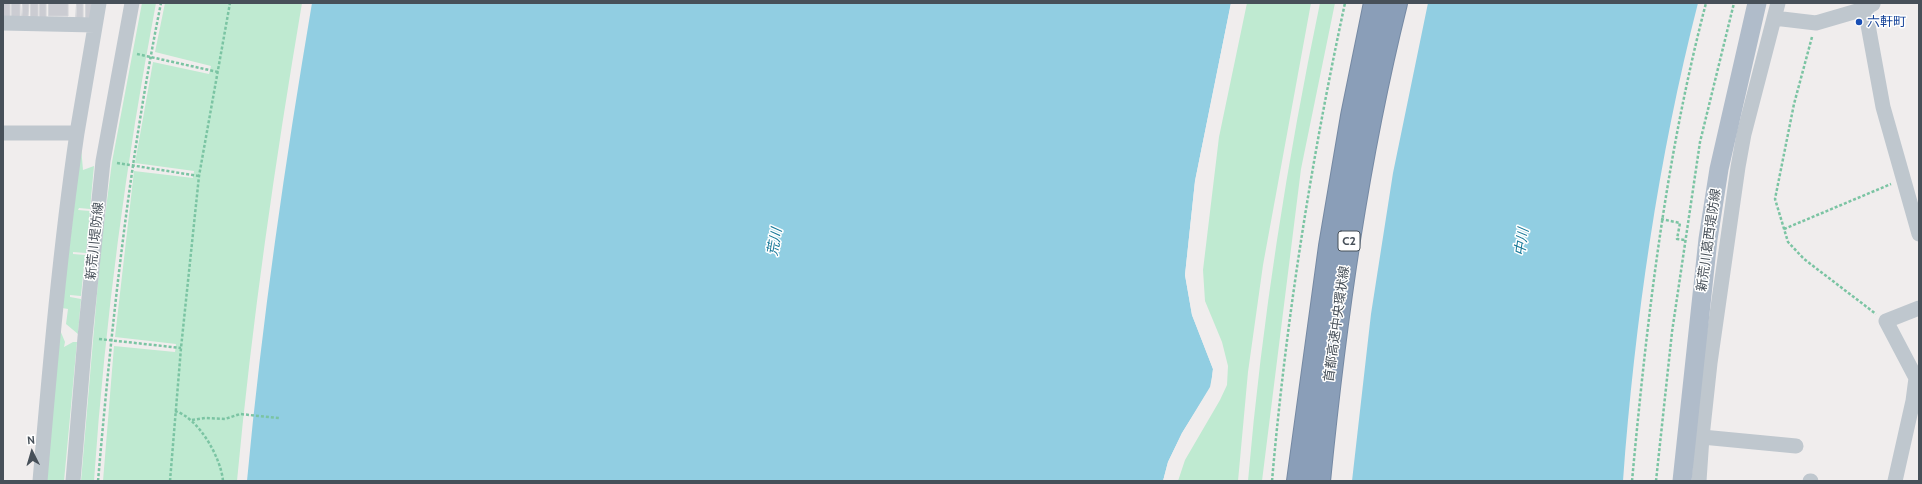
<!DOCTYPE html>
<html>
<head>
<meta charset="utf-8">
<style>
	body { margin:0 }
	#map { position:relative; width:1922px; height:484px; overflow:hidden; background:#f0eded; font-family:Cabin,sans-serif }
	canvas { display:block }
	.frame { position:absolute; inset:0; border:4px solid #475059; pointer-events:none }
	.north { position:absolute; left:12px; top:432px; width:40px; height:40px; -webkit-text-stroke:3px #fff; paint-order:stroke; rotate:355deg; font-size:11px; font-weight:700; line-height:16px; text-align:center; color:#475059 }
	.north::after { content:''; display:block; margin:auto; width:14px; height:18px; background:#475059; clip-path:polygon(50% 0,100% 100%,50% 72%,0 100%) }
</style>
</head>
<body>
<div id="map">
<canvas width="1922" height="484"></canvas>
<div class="frame"></div>
<div class="north">N</div>
</div>
<script>
const ctx = document.querySelector('canvas').getContext('2d');
ctx.lineJoin = 'round';
function fill(path, color) { ctx.fillStyle = color; ctx.fill(path, 'evenodd'); }
function trace(path, color, width, dash) { ctx.strokeStyle = color; ctx.lineWidth = width; ctx.lineCap = dash ? 'butt' : 'round'; ctx.setLineDash(dash || []); ctx.stroke(path); }
function label(font, color, halo, rows, align = 'center') {
  ctx.font = font + ' Cabin,"Noto Sans JP",sans-serif'; ctx.lineWidth = 3; ctx.setLineDash([]); ctx.textBaseline = 'middle'; ctx.strokeStyle = halo; ctx.fillStyle = color; for (const [text, x, y, turn = 0] of rows) {
    ctx.save(); ctx.translate(x, y); ctx.rotate((+turn || 0) * Math.PI / 180); ctx.textAlign = isNaN(turn) ? turn : align; if (halo) ctx.strokeText(text, 0, 0); ctx.fillText(text, 0, 0); ctx.restore();
  }
}
fill(new Path2D(`
	M142 3H156C126 161 105 321 94 481H81L101 247 112 162Z
	M165 3H302C275 162 252 321 237 481H103L114 346 175 352 176 344 115 337 134 171 193 178 194 171 135 163 153 62 209 74 211 66 155 52Z
	M1247 3H1311L1263 265 1248 372 1238 481H1178L1185 460 1220 400 1227 385 1228 366 1222 342 1205 301 1203 270 1219 137Z
	M1320 3H1335L1301 169 1262 481H1248C1262 320 1287 161 1320 3Z
	M81 147 83 170 94 166 90 209 79 208 78 210 90 211 86 253 73 252V254L85 255 81 296 70 295V297L81 299 78 334 66 324 68 309 62 308Z
	M60 330 65 342 64 347 73 342H77L64 481H46Z`), '#bfead1');
fill(new Path2D(`
	M312 3H1231L1195 181 1185 275 1192 315 1213 369 1212 377 1211 387 1182 433 1168 462 1163 481H247C262 321 285 162 312 3Z
	M1428 3H1698C1658 159 1635 321 1623 481H1352L1371 314 1393 173Z`), '#91cee2');
fill(new Path2D(`
	M1231 3H1233L1197 181 1187 275 1194 314 1215 368 1214 378 1212 388 1183 434 1170 463 1165 481H1163L1168 462 1182 433 1210 387 1212 377 1213 369 1192 315 1185 275 1195 181Z`), '#f0eded');
const building = new Path2D(`
	M3 3H10V18H3Z
	M12 3H20V18H12Z
	M23 3H29L28 17H22Z
	M31 3H38V19L31 18Z
	M40 3H46V20L40 19Z
	M49 3H68V16H49Z
	M77 3H83V19H76Z
	M86 3H92L90 18H86Z`);
fill(building, '#cbccd2');
trace(building, '#d2d4d8', 1);
const highway = new Path2D(`
	M1298 481 1330 246 1352 116 1375 3
	M1319 481C1335 320 1357 160 1396 3`);
trace(highway, '#7589a3', 24);
trace(new Path2D(`
	M1812 37 1794 104 1775 199 1788 242 1804 259 1876 314
	M137 54 218 72
	M117 163 199 176
	M1661 219 1680 223 1677 239 1685 240
	M1784 229 1891 184
	M99 339 181 348
	M175 411C199 418 221 458 223 481
	M192 420 205 418 225 419 240 414 279 418
	M98 481C112 321 129 161 161 3
	M170 481 181 348 199 176 230 3
	M1272 481C1286 320 1311 161 1345 3
	M1632 481C1647 320 1665 160 1706 3
	M1656 481 1672 332 1700 142 1734 3`), '#7bc4a3', 2.5, [3, 2]);
trace(new Path2D(`
	M1864 3 1883 107 1919 234
	M1774 18 1816 23 1864 9 1873 4
	M3 23 95 25
	M3 133H77L99 3
	M1702 437 1796 446
	M40 481C50 365 60 249 77 133
	M73 481 85 337 103 161 132 3
	M1699 481 1702 437 1710 363 1738 167 1744 134 1778 3
	M1810 481H1811
	M1895 481 1913 401 1916 378 1886 321 1919 308`), '#bfc7ce', 15);
trace(new Path2D(`
	M1682 481 1708 239 1719 169 1757 3`), '#b0bcca', 19);
trace(highway, '#8a9eb8', 22);
for (const [x, y, r, color] of [
	[1859,22,4,"#1a4fb4"]
]) { const dot = new Path2D(); dot.arc(x, y, r, 0, 2 * Math.PI); ctx.fillStyle = color; ctx.fill(dot); trace(dot, '#fff', 1.5); }
for (const [x, y, w] of [
	[1349,241,22]
]) { const box = new Path2D(); box.roundRect(x - w / 2, y - 10, w, 20, 3); ctx.fillStyle = '#fff'; ctx.fill(box); trace(box, '#475059', 1); }
label('bold 12px', '#475059', null, [
	["C2",1349,241]
]);
label('13px', '#164399', '#fff', [
	["六軒町",1867,22]
], 'left');
label('13px', '#475059', '#fff', [
	["新荒川葛西堤防線",1709,240,-82],
	["新荒川堤防線",95,241,-84],
	["首都高速中央環状線",1337,324,-82]
]);
label('italic 14px', '#1a7a99', '#fff', [
	["荒川",775,242,-80],
	["中川",1522,242,-81]
]);
</script>
</body>
</html>
